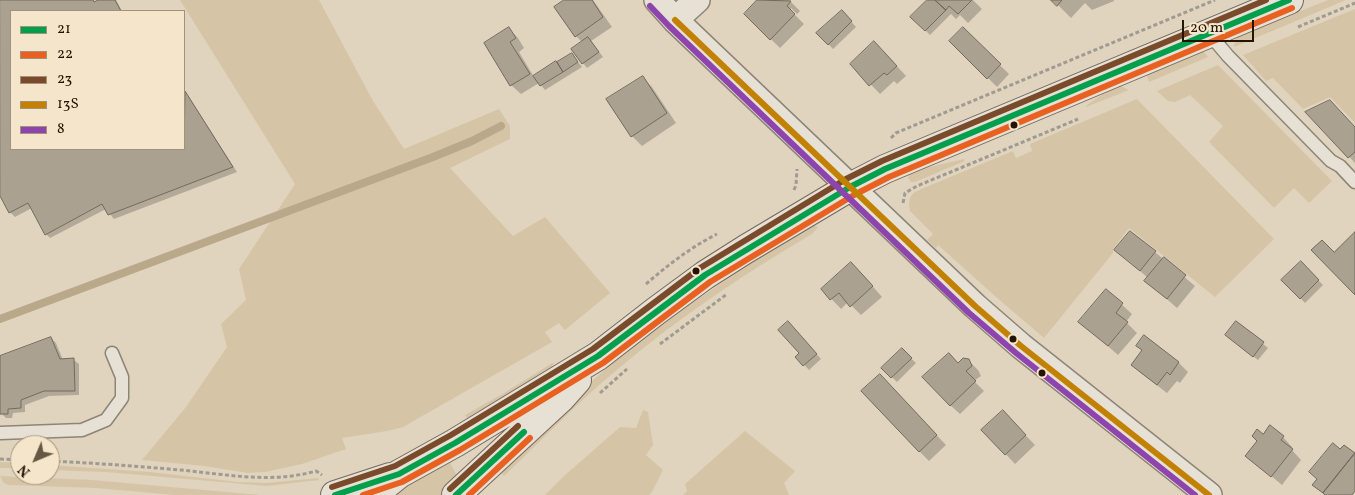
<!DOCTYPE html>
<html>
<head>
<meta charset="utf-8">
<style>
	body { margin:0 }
	#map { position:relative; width:1355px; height:495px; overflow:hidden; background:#e0d4be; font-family:Vollkorn,serif }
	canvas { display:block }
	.legend { position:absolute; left:10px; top:10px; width:175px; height:140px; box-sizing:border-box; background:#f5e6cb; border:1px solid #a2927b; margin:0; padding:6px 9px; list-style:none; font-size:15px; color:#251304 }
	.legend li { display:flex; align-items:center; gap:10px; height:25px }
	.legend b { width:25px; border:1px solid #a2927b }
	.north { position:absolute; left:10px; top:435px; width:50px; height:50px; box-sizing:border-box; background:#f5e6cb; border:1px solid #a2927b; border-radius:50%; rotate:225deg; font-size:14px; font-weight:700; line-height:20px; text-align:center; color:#251304 }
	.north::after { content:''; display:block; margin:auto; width:18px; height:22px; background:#665745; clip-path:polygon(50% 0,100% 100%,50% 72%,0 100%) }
	.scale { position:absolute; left:1182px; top:20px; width:72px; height:22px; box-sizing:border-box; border:2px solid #251304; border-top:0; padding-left:6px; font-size:15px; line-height:18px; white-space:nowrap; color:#251304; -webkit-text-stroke:4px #f5e6cb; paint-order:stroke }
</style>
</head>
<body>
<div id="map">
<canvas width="1355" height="495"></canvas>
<ul class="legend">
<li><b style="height:6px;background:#029f4d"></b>21</li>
<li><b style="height:6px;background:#e86120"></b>22</li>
<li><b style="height:6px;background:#7a4b2a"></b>23</li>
<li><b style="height:6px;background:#c28101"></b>13S</li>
<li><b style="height:6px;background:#8e44ad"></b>8</li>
</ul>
<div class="north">N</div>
<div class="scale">20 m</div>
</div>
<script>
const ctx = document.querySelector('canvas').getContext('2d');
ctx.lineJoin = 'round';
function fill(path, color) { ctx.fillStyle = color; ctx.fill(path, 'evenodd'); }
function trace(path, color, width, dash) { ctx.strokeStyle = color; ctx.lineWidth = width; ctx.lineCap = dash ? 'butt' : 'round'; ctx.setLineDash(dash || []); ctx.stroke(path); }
fill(new Path2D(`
	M180 0H319L373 101 404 149 499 109 510 126V139L450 168 513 236 545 217 610 293 565 330 559 323 545 332 552 342 403 427 387 431 342 438 346 449 302 464 265 472 248 473 204 466 142 460 186 407 227 347 221 324 246 300 239 269 295 184Z
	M1328 0H1346L1234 47 1236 37Z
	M1355 9V123L1330 97 1303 109 1273 78 1266 81 1243 55Z
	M1203 51 1208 57 1149 82 1147 75Z
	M1218 65 1332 181 1309 203 1294 188 1274 208 1209 142 1223 126 1190 95 1175 102 1168 101 1157 91Z
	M1121 86 1129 90 1086 107 1087 105 1106 92Z
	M1137 99 1274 239 1215 297 1129 228 1113 249V253L1044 338 996 297 938 245 936 248 927 240 933 234 910 211C908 201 909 194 919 190L1013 151 1016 158 1032 151 1030 144Z
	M964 159 965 161 915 182H911L908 178 909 175 921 169Z
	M814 225 818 227 812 234C744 274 678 318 618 369 578 402 542 440 504 476L500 471C539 433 576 393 619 358 680 308 746 266 814 225Z
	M554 362 551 369 468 419 465 415 504 393Z
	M643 410 648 412 653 445 646 455 663 470 652 492 649 495H545L564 476 620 427 636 428Z
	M745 431 795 471 784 483 789 495H683L687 491 685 484Z
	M449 461 459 479 441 495H387Z
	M0 462 20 463V468H0Z
	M50 465 150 472 238 482 267 483 318 478 319 480 267 486 106 472 50 470Z
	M0 476 92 480 260 495H176L95 488 9 485 4 483Z`), '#d6c4a6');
fill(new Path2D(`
	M0 0H94L95 3 101 0H116L122 11H11V149H184L185 93 189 97 237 172 114 219 106 209 50 238 46 234 32 208 15 217 10 212 0 193Z
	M566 0H593L612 27 591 41 603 57 587 68 583 63 582 42 576 36Z
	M759 0H789L800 11 797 14 791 8 790 10 804 24 780 48 745 14Z
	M929 0H973L982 9 968 23 960 15 956 19 951 14 930 35 912 17Z
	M1053 0H1114V1L1092 10 1085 3 1071 18Z
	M842 11 856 27 833 49 818 33Z
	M509 29 518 38 524 48 519 52 534 77 572 54 582 67 545 90 539 83 521 94 511 85Z
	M963 29 1009 74 997 87 951 41Z
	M884 52 906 76 897 84 894 81 880 94 851 64Z
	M642 77 652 87 676 123 642 146 632 136Z
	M1307 112 1355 128V163Z
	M1116 250 1155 252 1195 286 1177 308 1146 281 1148 278Z
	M1301 263 1323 285 1305 303 1283 280Z
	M861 273 882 297 861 315 848 302 841 309 822 289Z
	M1106 290 1132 314 1126 322 1137 333 1118 355 1080 322Z
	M1236 322 1268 348 1258 360 1232 339Z
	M792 327 821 359 809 370 797 357 801 354Z
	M1145 336 1179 363 1188 372 1180 383 1177 381 1167 393 1142 374 1132 364 1143 351Z
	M51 338 56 343 63 360H74L79 364V395L49 396 25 405V412L13 413 12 418H6L2 414 0 415V358Z
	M902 350 916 363 897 382 883 368Z
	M968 360 978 370 981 376 974 381 984 391 960 414 950 405 958 364Z
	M889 385 946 445 929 461 919 451Z
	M1003 412 1035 445 1015 464 983 430Z
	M1283 437 1292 447 1291 449 1301 460 1282 485 1247 456Z`), '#0003');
trace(new Path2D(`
	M0 319 433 157 472 141 501 126`), '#baa88b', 8);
const building = new Path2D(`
	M0 0H93L94 2 98 0H115L121 11H11V149H184L185 91 233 167 108 215 102 204 45 235 28 203 9 213 0 196Z
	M564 0H592L603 17 575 37 554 7Z
	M757 0 791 1 787 6 795 14 770 40 744 14Z
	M927 0H935L946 10 925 31 910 17Z
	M935 0H972L958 14 949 6 946 10Z
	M1051 0H1062L1057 6Z
	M842 10 852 21 828 45 816 33Z
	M509 27 516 38 510 42 530 74 510 86 484 43Z
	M963 27 1001 64 987 79 949 41Z
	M588 37 599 52 582 64 571 49Z
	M874 41 897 66 887 75 884 73 869 86 850 64Z
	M572 53 578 62 563 72 557 62Z
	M556 61 563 72 540 86 533 76Z
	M643 76 667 113 631 137 606 99Z
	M1330 100 1355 127V152L1348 158 1305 112Z
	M1130 231 1156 251 1140 271 1114 250Z
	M1355 232V295L1311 250 1322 240 1334 252Z
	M1164 257 1186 275 1167 299 1144 281Z
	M1301 261 1319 280 1300 299 1281 280Z
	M851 262 873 286 850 307 839 293 830 300 821 289Z
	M1106 289 1123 303 1116 313 1128 322 1108 346 1078 322Z
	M788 321 817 354 803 366 795 357 799 353 778 330Z
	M1236 321 1264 342 1253 357 1225 335Z
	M1144 335 1179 362 1170 375 1167 372 1157 385 1131 365 1142 350 1136 346Z
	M51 337 60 359 74 358 75 391H44L21 400V408L8 409V414H0V356Z
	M902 348 912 358 891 378 881 368Z
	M949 353 958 363 963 358 969 359 972 366 966 371 976 381 950 406 922 377Z
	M880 374 937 435 919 452 861 391Z
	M1003 410 1026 435 1005 455 981 430Z
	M1270 425 1284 436 1281 440 1293 449 1271 477 1245 456 1257 441 1252 436 1257 429 1263 434Z
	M1333 443 1340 449 1344 445 1355 453 1323 493 1312 485 1317 479 1309 472Z
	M1355 453V491L1352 495H1325L1323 493Z`);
fill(building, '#aaa191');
trace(building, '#736a5e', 1);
const lane = new Path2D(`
	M1211 32 1217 43 1228 56 1331 161 1340 166 1355 182
	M0 433 82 430 106 420 122 398V377L112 353`);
const street = new Path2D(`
	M657 0 675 20 975 306 1021 346 1209 495
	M675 20 697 0`);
const secondary = new Path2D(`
	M335 495 390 477
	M373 495 399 474 455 443 598 356 656 311 705 275 746 249 850 187 885 169 1289 0
	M456 495 561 398 577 380`);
trace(lane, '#8e8576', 15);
trace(street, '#8e8576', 28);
trace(secondary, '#736a5e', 30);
trace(new Path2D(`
	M1298 27 1355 3
	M891 138 896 133 1215 0
	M794 190 796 185 797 169
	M903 203 905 193 917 186 1078 119
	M646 284C668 265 691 247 717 234
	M660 344 727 294
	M600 393 627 369
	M0 459 20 460
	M50 461C93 463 136 466 180 470 226 474 270 484 316 471L322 475`), '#a09a90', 3, [4, 2.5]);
trace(lane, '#e6e0d5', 12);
trace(street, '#e6e0d5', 25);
trace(secondary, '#e6e0d5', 28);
trace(new Path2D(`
	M335 495 399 474 455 443 598 356 705 275 850 187 885 169 1289 0
	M456 495 524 432`), '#029f4d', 6);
trace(new Path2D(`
	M363 495 402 482 460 450 603 363 710 282 854 195 889 177 1292 8
	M469 495 530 438`), '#e86120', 6);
trace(new Path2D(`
	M332 487 395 466 451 435 593 349 700 268 846 179 882 161 1266 0
	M450 489 518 426`), '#7a4b2a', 6);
trace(new Path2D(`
	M675 20 975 306 1021 346 1209 495`), '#c28101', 6);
trace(new Path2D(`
	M650 6 669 26 969 313 1016 353 1195 495`), '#8e44ad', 6);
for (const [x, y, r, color] of [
	[1014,125,4.5,"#251304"],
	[696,271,4.5,"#251304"],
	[1013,339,4.5,"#251304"],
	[1042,373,4.5,"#251304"]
]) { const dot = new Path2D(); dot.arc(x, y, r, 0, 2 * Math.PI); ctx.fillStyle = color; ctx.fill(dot); trace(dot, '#f5e6cb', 2); }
</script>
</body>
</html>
